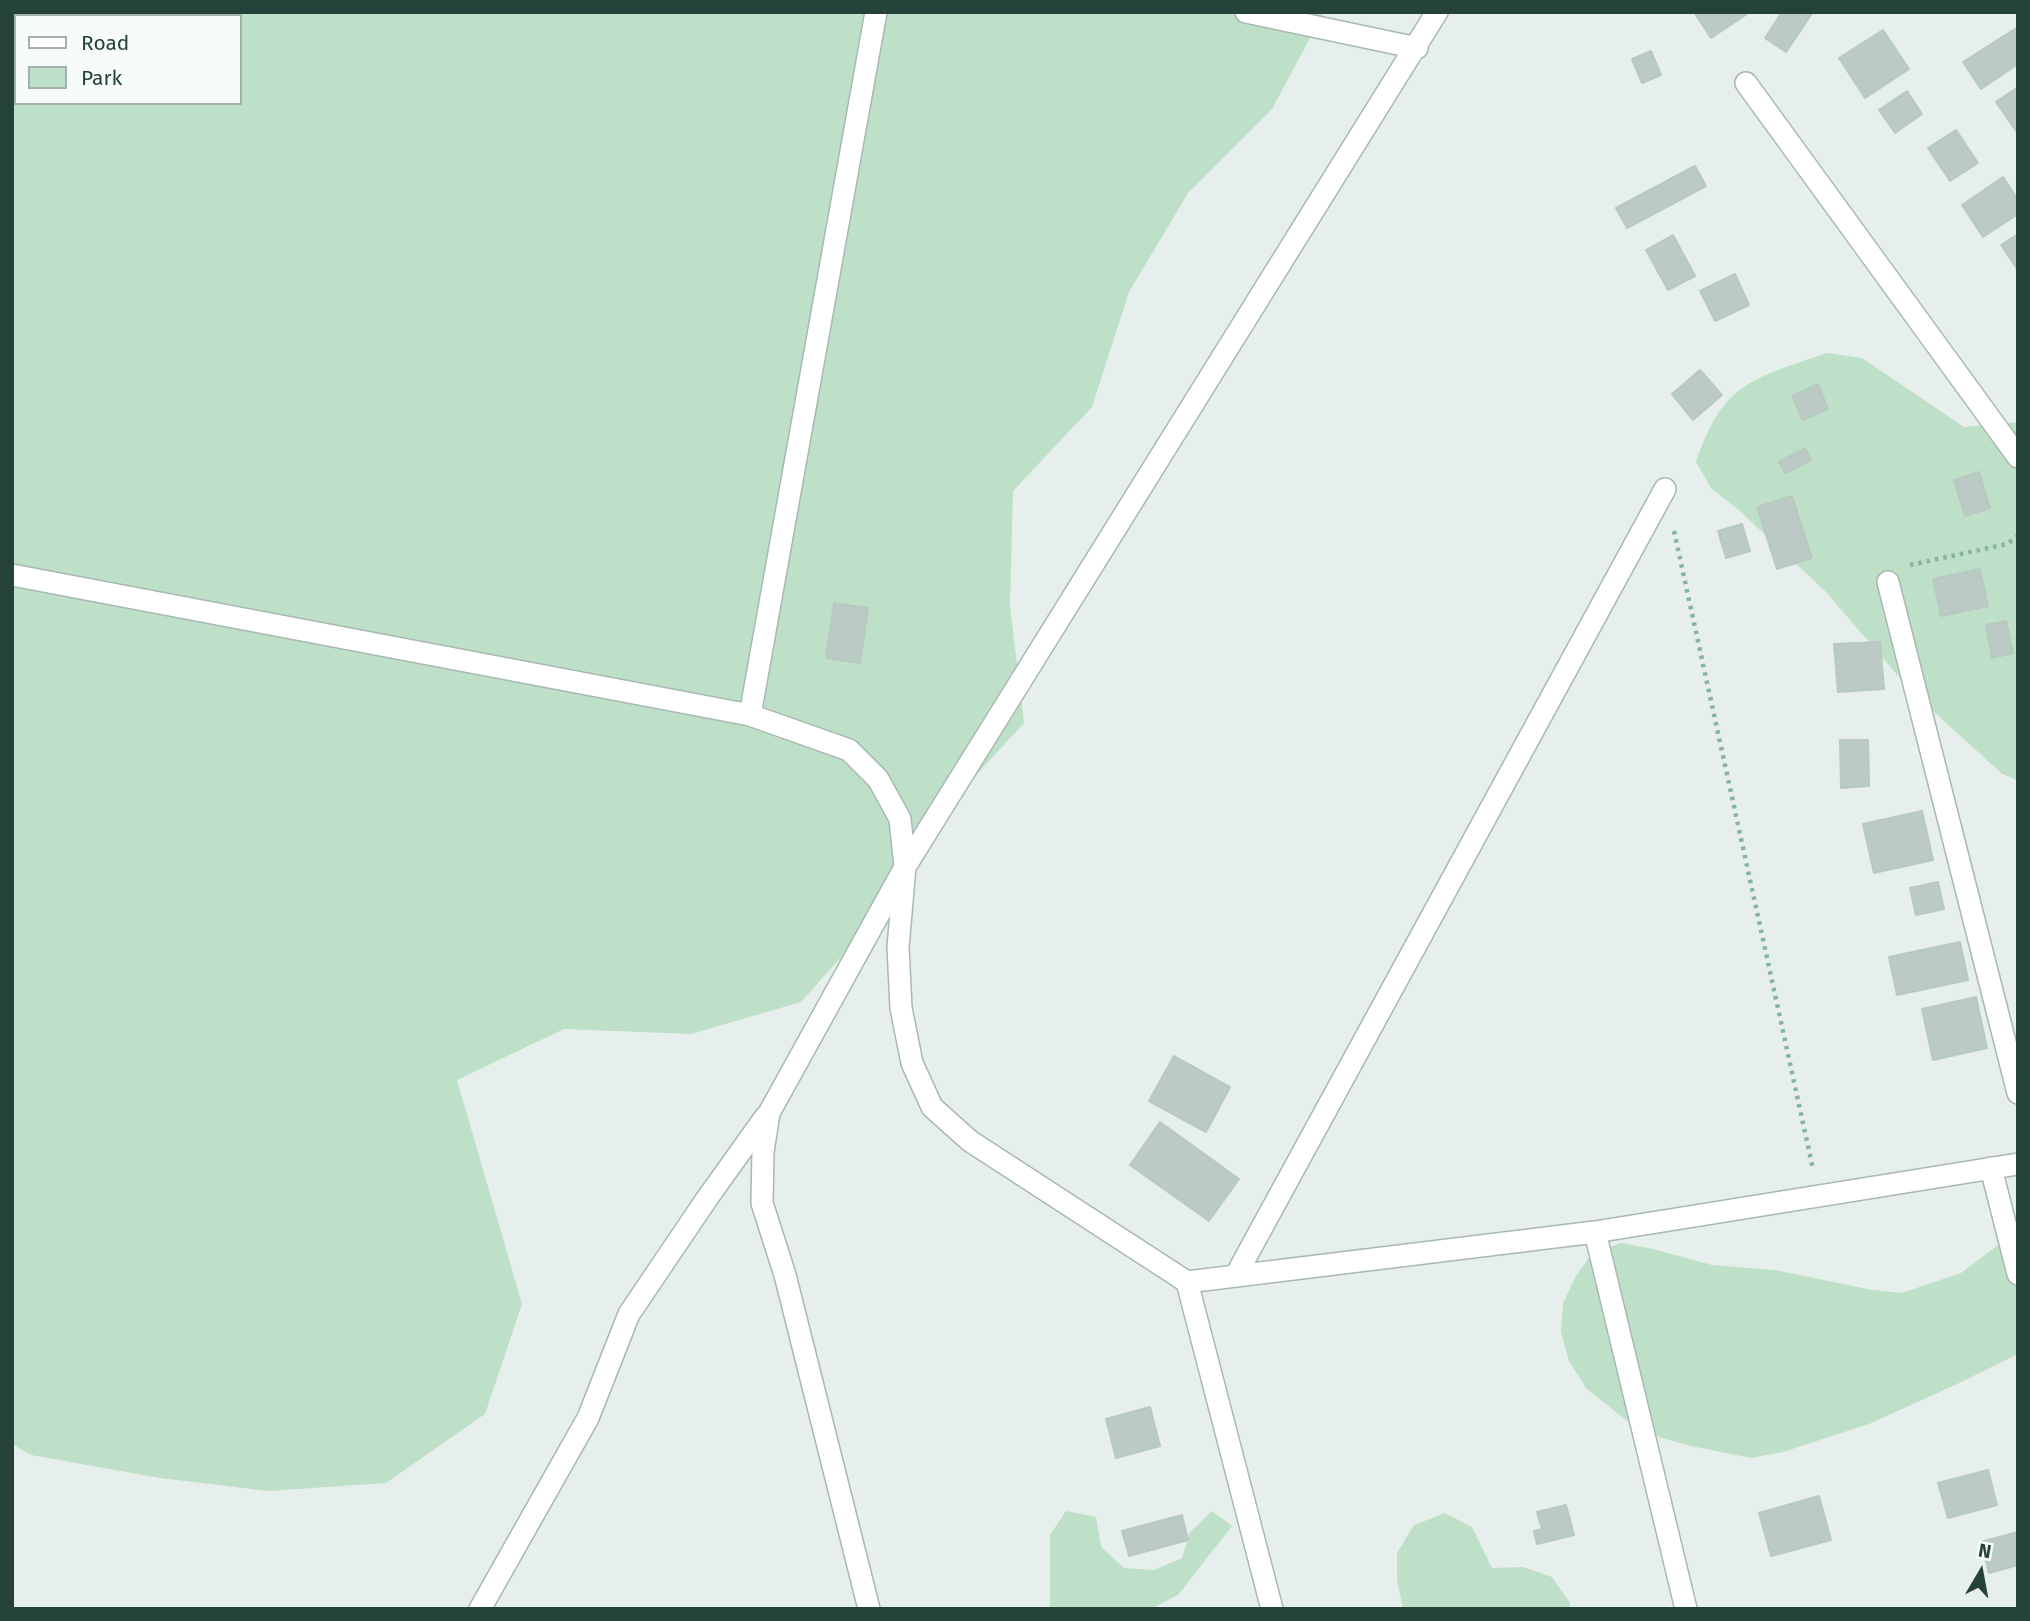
<!DOCTYPE html>
<html>
<head>
<meta charset="utf-8">
<style>
	body { margin:0 }
	#map { position:relative; width:2030px; height:1621px; overflow:hidden; background:#e6efeb; font-family:"Fira Sans",sans-serif }
	canvas { display:block }
	.frame { position:absolute; inset:0; border:14px solid #24423a; pointer-events:none }
	.legend { position:absolute; left:14px; top:14px; width:228px; height:91px; box-sizing:border-box; background:#f7fbf9; border:2px solid #a3b1ad; margin:0; padding:9px 12px; list-style:none; font-size:21px; color:#24423a }
	.legend li { display:flex; align-items:center; gap:14px; height:35px }
	.legend b { width:35px; border:2px solid #a3b1ad }
	.north { position:absolute; left:1946px; top:1537px; width:70px; height:70px; -webkit-text-stroke:5px #f7fbf9; paint-order:stroke; rotate:10deg; font-size:19px; font-weight:700; line-height:28px; text-align:center; color:#24423a }
	.north::after { content:''; display:block; margin:auto; width:24px; height:32px; background:#24423a; clip-path:polygon(50% 0,100% 100%,50% 72%,0 100%) }
</style>
</head>
<body>
<div id="map">
<canvas width="2030" height="1621"></canvas>
<div class="frame"></div>
<ul class="legend">
<li><b style="height:9px;background:#fff"></b>Road</li>
<li><b style="height:19px;background:#bfe0c8"></b>Park</li>
</ul>
<div class="north">N</div>
</div>
<script>
const ctx = document.querySelector('canvas').getContext('2d');
ctx.lineJoin = 'round';
function fill(path, color) { ctx.fillStyle = color; ctx.fill(path, 'evenodd'); }
function trace(path, color, width, dash) { ctx.strokeStyle = color; ctx.lineWidth = width; ctx.lineCap = dash ? 'butt' : 'round'; ctx.setLineDash(dash || []); ctx.stroke(path); }
fill(new Path2D(`
	M12 12H1324L1272 109 1188 193 1129 292 1092 407 1013 491 1010 606 1024 723 946 808 881 912 801 1002 691 1034 564 1029 457 1080 522 1304 485 1414 386 1483 268 1491 160 1478 31 1455 12 1444ZM16 16H240V103H16Z
	M1827 353 1862 358 1964 427 2018 422V781L2001 773 1911 691 1826 592 1740 511 1711 488 1696 462C1723 382 1752 379 1827 353Z
	M2018 1230V1354L1955 1385 1869 1424 1783 1452 1751 1458 1691 1446 1662 1438 1632 1425 1586 1388 1569 1361 1561 1332 1563 1303 1576 1276 1593 1252 1622 1243 1653 1249 1712 1265 1775 1270 1872 1290 1902 1293 1961 1273Z
	M1066 1511 1096 1517 1101 1547 1124 1568 1154 1570 1182 1558 1190 1532 1212 1511 1232 1526 1178 1595 1153 1608 1050 1609V1535Z
	M1445 1513 1472 1527 1492 1568 1523 1567 1552 1577 1570 1603V1609H1403L1397 1580V1553L1414 1525Z`), '#bfe0c8');
const building = new Path2D(`
	M1694 12H1750L1711 38Z
	M1782 12H1813L1786 52 1765 38Z
	M2018 27V64L1981 89 1963 62Z
	M1883 30 1909 69 1865 98 1839 58Z
	M1651 51 1661 75 1642 83 1632 59Z
	M2018 87V130L2016 131 1996 102Z
	M1907 91 1922 114 1895 133 1879 110Z
	M1956 130 1978 163 1950 181 1928 148Z
	M1695 166 1706 186 1627 228 1616 208Z
	M2003 177 2018 200V214L1983 237 1962 205Z
	M2018 234V269H2017L2001 245Z
	M1673 235 1695 276 1668 290 1646 250Z
	M1735 274 1749 305 1715 321 1700 291Z
	M1700 370 1722 395 1693 420 1672 394Z
	M1818 384 1828 409 1803 420 1792 396Z
	M1805 448 1811 460 1785 473 1779 462Z
	M1979 472 1990 508 1965 516 1954 480Z
	M1792 496 1812 558 1777 569 1757 507Z
	M1742 524 1750 551 1726 558 1718 531Z
	M1980 569 1988 606 1941 616 1933 579Z
	M834 603 868 608 860 663 826 658Z
	M2006 621 2013 653 1992 658 1986 625Z
	M1880 642 1884 689 1838 692 1834 644Z
	M1840 740H1868L1869 786 1841 788Z
	M1922 811 1933 860 1874 873 1863 824Z
	M1938 882 1944 909 1916 915 1910 888Z
	M1960 942 1968 980 1897 995 1889 957Z
	M1976 997 1987 1048 1933 1060 1922 1009Z
	M1174 1056 1230 1087 1206 1132 1149 1101Z
	M1160 1122 1239 1179 1209 1221 1130 1165Z
	M1150 1407 1160 1446 1116 1458 1106 1419Z
	M1988 1470 1997 1505 1948 1518 1938 1483Z
	M1819 1496 1831 1540 1771 1556 1759 1513Z
	M1566 1505 1574 1535 1537 1544 1534 1531 1542 1529 1537 1512Z
	M1182 1515 1188 1540 1129 1556 1122 1531Z
	M2018 1532V1565L1989 1573 1981 1542Z`);
fill(building, '#bbcac4');
trace(building, '#b8c9c2', 2);
const street = new Path2D(`
	M1246 12 1417 48
	M1746 83 2018 457
	M12 575 750 715 849 750 878 779 900 819 905 867 898 947 901 1008 912 1063 932 1107 970 1141 1187 1282 1595 1232 2018 1164
	M1888 582 2018 1093
	M750 715 876 12
	M1991 1168 2018 1274
	M1595 1232 1686 1609
	M1236 1275 1665 489
	M1187 1282 1272 1609
	M480 1609 588 1418 629 1314 706 1200 766 1116
	M869 1609 785 1275 762 1203 763 1152 769 1113 905 867 1437 12`);
trace(street, '#a8b8b2', 24);
trace(new Path2D(`
	M1674 531 1813 1169
	M1910 565 2007 544 2018 536`), '#86b3a5', 4.5, [3.5, 5]);
trace(street, '#fff', 21);
</script>
</body>
</html>
